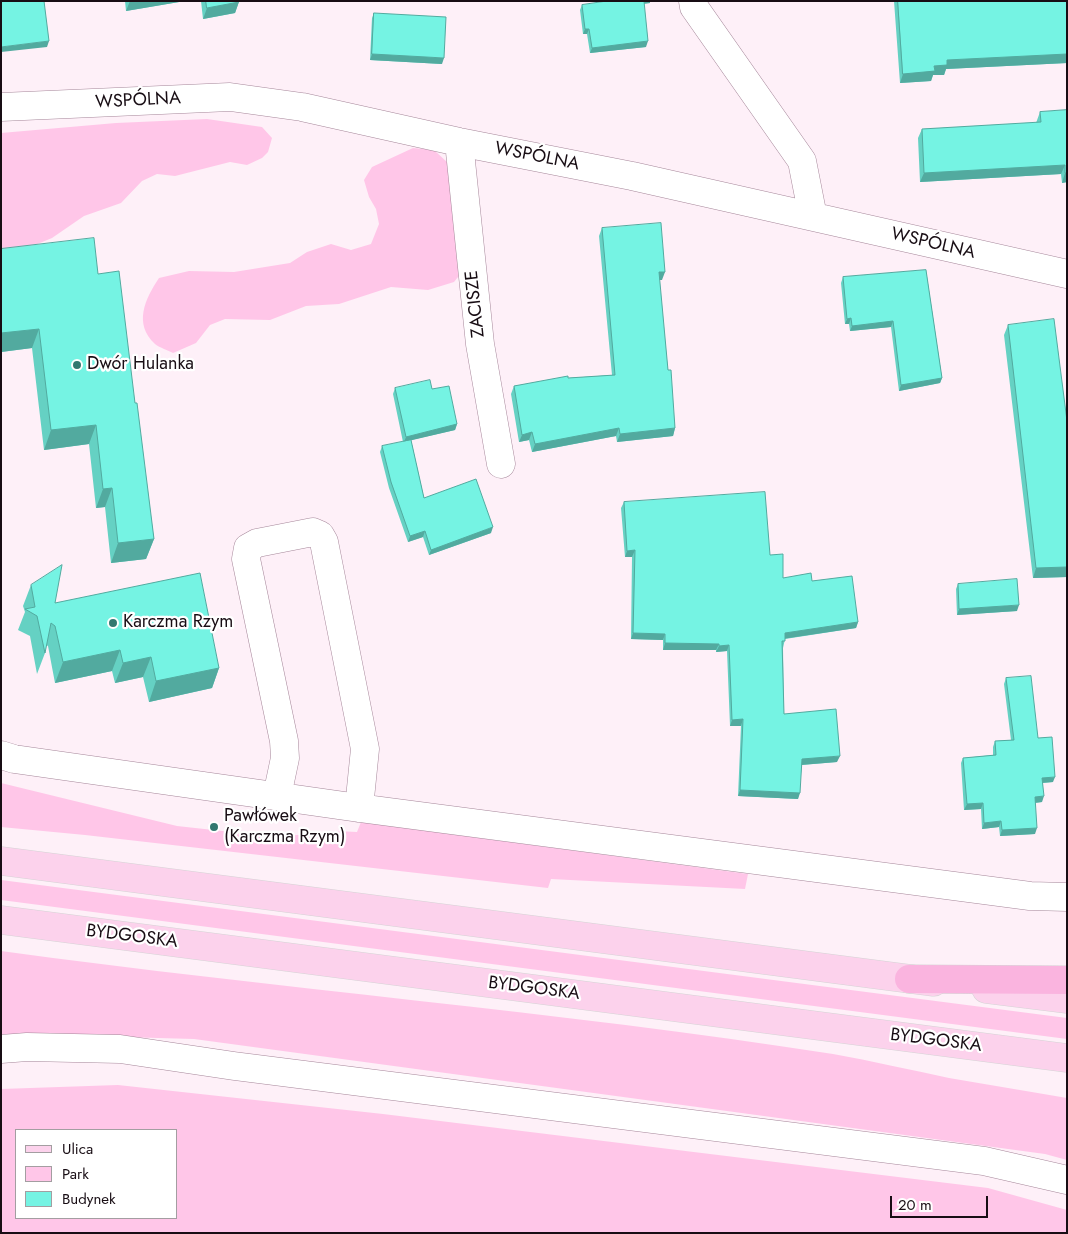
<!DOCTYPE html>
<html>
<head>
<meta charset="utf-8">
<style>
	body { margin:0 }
	#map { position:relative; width:1068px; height:1234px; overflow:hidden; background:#fef0f8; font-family:Jost,sans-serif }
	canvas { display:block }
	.frame { position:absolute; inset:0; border:2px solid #180d14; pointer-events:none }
	.legend { position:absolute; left:15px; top:1129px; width:162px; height:90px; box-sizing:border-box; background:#fff; border:1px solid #a39ea1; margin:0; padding:6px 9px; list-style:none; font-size:15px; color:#180d14 }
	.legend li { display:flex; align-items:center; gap:10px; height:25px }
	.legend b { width:25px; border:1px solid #a39ea1 }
	.scale { position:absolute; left:890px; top:1196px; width:98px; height:22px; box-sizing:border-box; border:2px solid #180d14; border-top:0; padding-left:6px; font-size:15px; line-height:18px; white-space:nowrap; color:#180d14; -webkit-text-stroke:4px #fff; paint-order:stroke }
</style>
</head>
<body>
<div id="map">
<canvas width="1068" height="1234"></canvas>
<div class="frame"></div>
<ul class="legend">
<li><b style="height:6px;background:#fcd2ec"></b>Ulica</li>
<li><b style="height:14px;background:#ffc6e8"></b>Park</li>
<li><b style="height:14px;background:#75f3e3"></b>Budynek</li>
</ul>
<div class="scale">20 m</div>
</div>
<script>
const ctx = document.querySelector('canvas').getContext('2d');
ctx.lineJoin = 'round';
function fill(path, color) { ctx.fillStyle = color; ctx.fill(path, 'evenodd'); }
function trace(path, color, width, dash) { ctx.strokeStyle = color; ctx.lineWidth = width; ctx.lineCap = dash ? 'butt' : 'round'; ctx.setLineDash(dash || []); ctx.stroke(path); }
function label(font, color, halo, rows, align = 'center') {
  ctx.font = font + ' Jost,sans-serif'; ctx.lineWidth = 4.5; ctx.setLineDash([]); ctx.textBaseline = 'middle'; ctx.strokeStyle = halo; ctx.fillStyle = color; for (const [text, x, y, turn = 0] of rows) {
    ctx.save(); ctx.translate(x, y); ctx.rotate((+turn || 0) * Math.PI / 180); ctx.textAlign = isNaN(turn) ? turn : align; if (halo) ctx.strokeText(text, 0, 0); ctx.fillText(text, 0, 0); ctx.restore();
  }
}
fill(new Path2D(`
	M207 119 262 127 272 138 268 152 262 158 247 165 230 162 175 176 157 174 142 181 121 203 84 216 52 238 35 245 1 253V133L116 123Z
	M413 148 434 150 448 163 462 272 454 282 428 290 391 287 339 304 306 306 270 320 225 319 210 325 196 343 173 353C168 350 160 348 155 344 133 324 145 299 159 278L189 271 234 272 290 263 307 252 331 244 351 250 371 244 379 224 376 209 369 197 364 180 372 167Z
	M1 783 177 826 277 837 336 831 357 832 361 822 748 874 745 889 551 879 548 888 85 835 1 827Z
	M1 880 1067 1018V1039L1 900Z
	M1 951C278 989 557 1011 833 1054 872 1061 911 1070 949 1078 988 1085 1028 1091 1067 1098V1160L1045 1154 194 1039 14 1034 1 1035Z
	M118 1085 383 1114 988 1188 1067 1210V1233H1V1089ZM176 1130V1218H16V1130Z`), '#ffc6e8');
const minor = new Path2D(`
	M693 1 694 7 802 161 813 217
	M1 107 230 97 302 107 459 142 632 176 1067 274
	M459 142 480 344 501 464
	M1 755 14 759 359 808 1030 896 1067 897
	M277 796 285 758 284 741 246 559 248 548 257 543 313 532 320 535 324 542 365 749 359 808
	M1 1049 27 1047 120 1049 234 1066 984 1161 1067 1180`);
const major = new Path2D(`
	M1 861 934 982
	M1 920 1067 1058
	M986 989 1067 999`);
const highway = new Path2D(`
	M909 979 1067 980`);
trace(minor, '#a6879a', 29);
trace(major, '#d5d3d5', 29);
trace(highway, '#d5d3d5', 29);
trace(minor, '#fff', 28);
trace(major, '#fcd2ec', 28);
trace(highway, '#fab4df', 28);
fill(new Path2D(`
	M125 1H185L126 11Z
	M201 1H239L235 13 203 19Z
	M894 1H1067V63L946 69 944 75H933L931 81 900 83Z
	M650 3 644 4 646 47 590 53 587 34H583L580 10 582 5Z
	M374 13 442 64 370 60 372 18Z
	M1067 110V182L1062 183 1061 174 920 182 918 138 922 129 1036 123 1040 112Z
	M602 228 662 280H659L668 370 675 428 673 436 617 442 616 436 532 452 529 440 519 442 511 394 514 386 568 378 612 375 599 236Z
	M1 249 98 274 135 403 154 539 146 559 111 563 105 507 96 508 89 444 44 450 32 348 1 352Z
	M926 270 942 378 940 383 899 391 891 327 850 331 849 324H845L841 283 843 277Z
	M1008 325 1067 577 1033 578 1004 335Z
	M395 388 432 389 457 424 455 430 411 440 424 498 491 533 429 555 423 537 408 542 389 488 380 452 382 446 403 442 393 394Z
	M624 502 770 555 783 578 812 581 858 622 856 628 785 639 783 648 784 714 837 762 802 765 798 799 738 796 741 726H730L727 651 716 652V650H663V640L631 639 632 557H625L621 508Z
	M958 584 1017 611 957 615 956 589Z
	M31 585 55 603 219 668 212 688 149 702 143 677 115 683 112 671 55 683 48 646 46 645 45 653 37 674 30 636 18 630 25 612 23 606Z
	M1006 678 1038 738 1053 782 1043 783 1042 802 1035 803V834L1000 836 999 827 982 829 981 809 964 810 961 763 963 758 993 755V747L995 741 1011 740 1004 684Z`), '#65d1c3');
fill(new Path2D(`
	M130 1H185L126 11Z
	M642 1H650V3L641 4Z
	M239 2 235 13 203 19 207 8Z
	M585 29H589L587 34H583Z
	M49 41 47 47 1 52V47Z
	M648 41 646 47 590 53 592 48Z
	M372 54 444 58 442 64 370 60Z
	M1067 54V63L946 69 944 75H933L931 81 900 83 903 74 934 66 947 60Z
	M1065 165 1061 174 920 182 924 173Z
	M1065 173H1067V182L1062 183Z
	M659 272H665L662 280H656Z
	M851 318 849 324H845L847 319Z
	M893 321 891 327 850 331 852 326Z
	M39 329 32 348 1 352V333Z
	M942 378 940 383 899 391 901 385Z
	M457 424 455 430 404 442 406 437Z
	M96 425 89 444 44 450 51 430Z
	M619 428 616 436 532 452 535 444Z
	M675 428 673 436 617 442 620 434Z
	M532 432 529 440 519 442 522 435Z
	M112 488 105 507 96 508 103 489Z
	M493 527 491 533 429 555 431 550Z
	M425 531 423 537 408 542 410 536Z
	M154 539 146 559 111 563 118 543Z
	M635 550 632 557H625L627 551Z
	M1067 567V577L1033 578 1036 568Z
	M1019 605 1017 611 957 615 959 609Z
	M858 622 856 628 782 639 785 633Z
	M633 633 665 634 663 640 631 639Z
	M665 643 719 644 716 650H663Z
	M729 645 727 651 716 652 719 646Z
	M120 650 112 671 55 683 63 662Z
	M151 657 143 677 115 683 123 663Z
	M219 668 212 688 149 702 156 681Z
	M743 719 741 726H730L732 720Z
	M840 756 837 762 800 765 802 759Z
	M1055 777 1053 782 1040 783 1042 778Z
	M740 790 800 793 798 799 738 796Z
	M1044 796 1042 802 1033 803 1035 797Z
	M983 803 981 809 964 810 967 804Z
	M1001 821 999 827 982 829 984 823Z
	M1037 828 1035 834 1000 836 1002 830Z`), '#52aa9f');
const building = new Path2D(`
	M1 1H44L49 41 1 47Z
	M206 1H239V2L207 8Z
	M607 1H644L648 41 592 48 589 29H585L582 5Z
	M898 1H1067V54L947 60V65L934 66 935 71 903 74Z
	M374 13 446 17 444 58 372 54Z
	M1067 110V173H1065V165L924 173 922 129 1041 122 1040 112Z
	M661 223 665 272H659L668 370H671L675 428 620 434 619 428 535 444 532 432 522 435 514 386 568 376V378L615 375 602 228Z
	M94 238 98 274 119 271 135 403H137L154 539 118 543 112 488 103 489 96 425 51 430 39 329 1 333V249Z
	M926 270 942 378 901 385 893 321 852 326 851 318 847 319 843 277Z
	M1054 319 1067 421V567L1036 568 1008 325Z
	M430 380 432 389 449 386 457 424 406 437 395 388Z
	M411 440 424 498 476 479 493 527 431 550 425 531 410 536 391 482 382 446Z
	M765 492 770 555 783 554V578L811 573 812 581 852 576 858 622 785 633V641H782L784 714 836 709 840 756 802 759 800 793 740 790 743 719 732 720 729 645 719 646V644L665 643V634L633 633 635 550 627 551 624 502Z
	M62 565 55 603 200 573 219 668 156 681 151 657 123 663 120 650 63 662 55 626 51 623 45 653 37 616 25 609 35 607 31 585Z
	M1017 579 1019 605 959 609 958 584Z
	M1031 676 1038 738 1052 737 1055 777 1042 778 1044 796 1035 797 1037 828 1002 830 1001 821 984 823 983 803 967 804 963 758 996 755 995 741 1014 740 1006 678Z`);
fill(building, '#75f3e3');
trace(building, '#52aa9f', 1);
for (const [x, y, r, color] of [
	[77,365,5,"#327870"],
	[113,623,5,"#327870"],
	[214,827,5,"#327870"]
]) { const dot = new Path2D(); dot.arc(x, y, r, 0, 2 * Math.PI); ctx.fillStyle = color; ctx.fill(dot); trace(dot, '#fff', 2); }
label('18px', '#180d14', '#fff', [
	["WSPÓLNA",138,101,-3],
	["WSPÓLNA",537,157,11],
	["WSPÓLNA",933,244,13],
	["ZACISZE",476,304,-96],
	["BYDGOSKA",132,937,7],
	["BYDGOSKA",534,989,7],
	["BYDGOSKA",936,1041,7]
]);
label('18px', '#180d14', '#fff', [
	["Dwór Hulanka",87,365],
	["Karczma Rzym",123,623],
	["Pawłówek",224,817],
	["(Karczma Rzym)",224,838]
], 'left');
</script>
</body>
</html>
